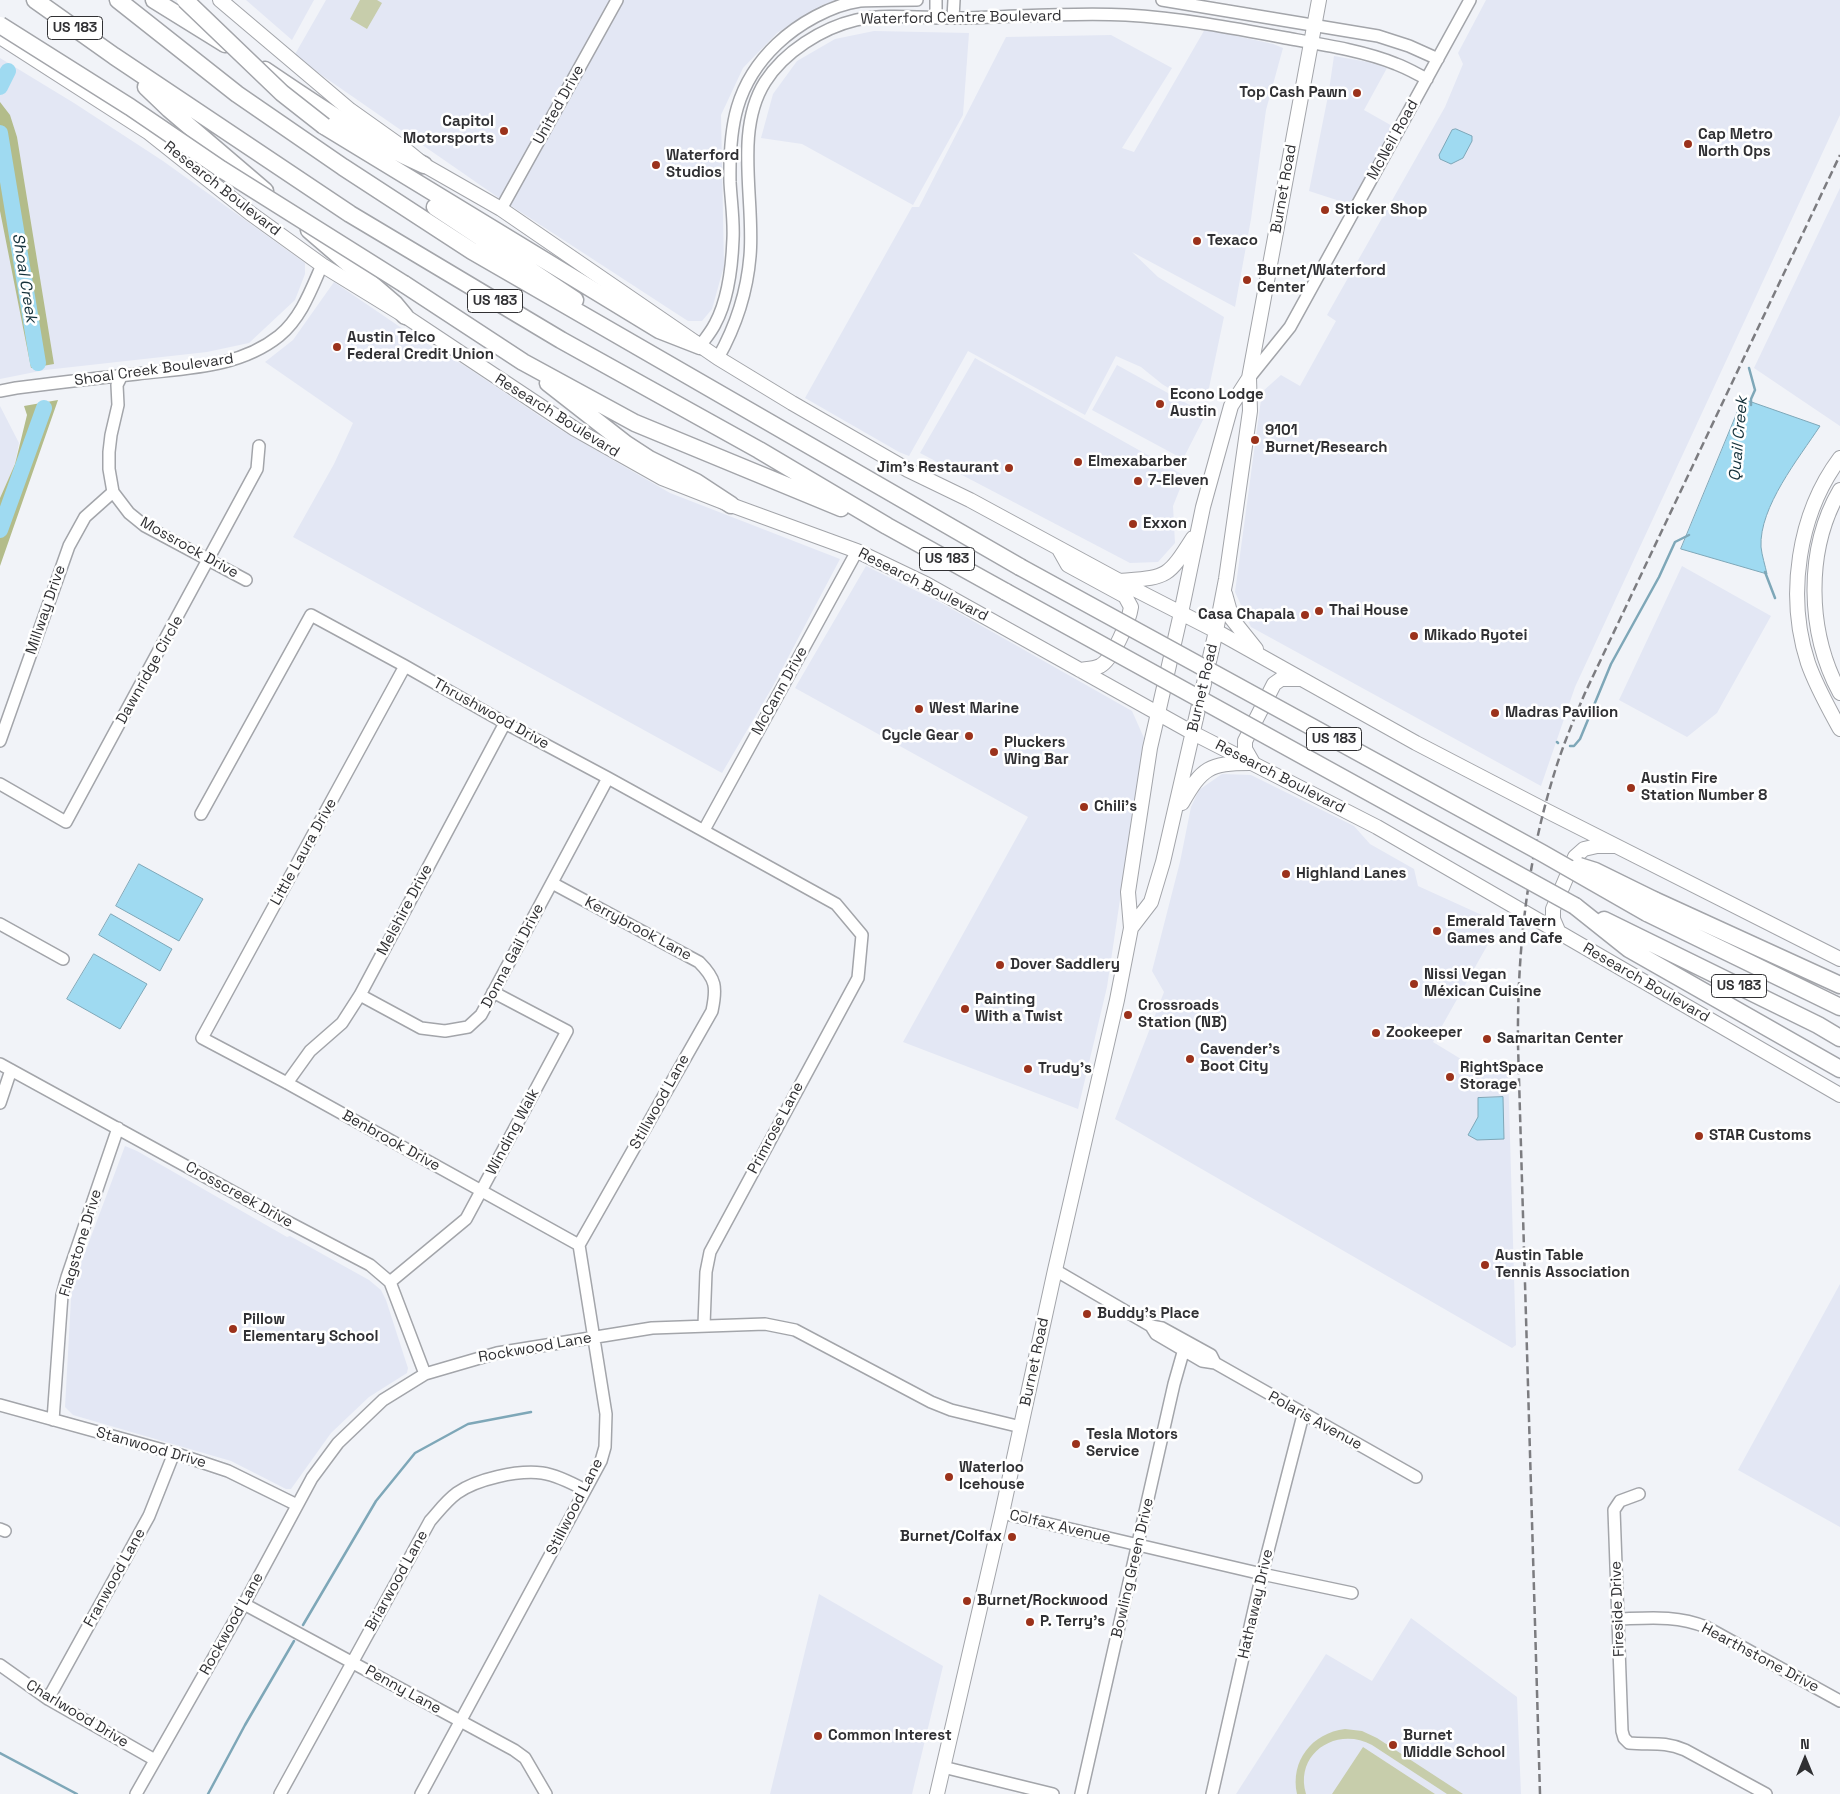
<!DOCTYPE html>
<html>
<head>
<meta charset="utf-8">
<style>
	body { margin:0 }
	#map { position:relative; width:1840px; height:1794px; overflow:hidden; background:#f1f3f8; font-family:"Space Grotesk",sans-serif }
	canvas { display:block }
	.north { position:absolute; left:1780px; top:1734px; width:50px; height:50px; -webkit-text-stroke:4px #fff; paint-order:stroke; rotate:0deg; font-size:14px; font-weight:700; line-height:20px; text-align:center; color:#303033 }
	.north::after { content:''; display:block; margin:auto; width:18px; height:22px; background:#303033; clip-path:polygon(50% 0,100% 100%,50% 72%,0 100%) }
</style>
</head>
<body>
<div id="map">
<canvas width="1840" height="1794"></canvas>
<div class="north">N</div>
</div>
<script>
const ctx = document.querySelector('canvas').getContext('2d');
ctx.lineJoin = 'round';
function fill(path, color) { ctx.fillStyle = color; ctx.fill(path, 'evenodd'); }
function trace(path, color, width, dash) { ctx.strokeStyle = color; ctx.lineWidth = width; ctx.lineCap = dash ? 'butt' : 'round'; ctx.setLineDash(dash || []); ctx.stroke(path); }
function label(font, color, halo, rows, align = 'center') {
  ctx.font = font + ' "Space Grotesk",sans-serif'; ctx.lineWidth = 5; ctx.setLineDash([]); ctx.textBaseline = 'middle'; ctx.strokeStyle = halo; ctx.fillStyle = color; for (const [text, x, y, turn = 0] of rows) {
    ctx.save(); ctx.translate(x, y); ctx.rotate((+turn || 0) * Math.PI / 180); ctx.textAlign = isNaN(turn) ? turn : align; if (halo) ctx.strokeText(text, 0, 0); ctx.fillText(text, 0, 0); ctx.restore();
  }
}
fill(new Path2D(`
	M246 0H314L292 40Z
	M326 0H838L822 5 777 33 743 68 721 115 724 266 712 309 702 321H688L674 312 496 196 294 56Z
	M1486 0H1840V115L1575 687 1541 786 1251 627 1235 592 1262 392 1281 375 1300 386 1336 321 1327 315 1445 107 1463 64 1458 53Z
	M1205 29 1273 44 1283 48 1266 110 1251 219 1235 307 1132 252 1158 277 1224 317 1206 402 1180 395 1162 384 1141 367 1116 356 1085 415 968 351 909 456 899 452 805 398 912 207H919L1006 37 1111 35 1172 68 1122 148 1134 152Z
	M874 31 969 33 963 115 913 205 802 144 761 138 773 94 797 61 835 39Z
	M1334 56 1368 62 1387 68 1364 110 1394 127 1352 205 1309 191 1329 91 1349 102 1329 90Z
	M0 58 74 103 163 161 305 263V274L295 300 249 343 207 352 45 370 0 379Z
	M1840 188V426L1754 368Z
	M334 282 406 331 465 366 559 429 670 493 840 559 773 686 722 773 293 537 334 464 353 423 265 362 293 340Z
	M975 358 1185 476 1173 506 1175 543 1158 562 1130 563 920 453Z
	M1117 365 1206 414 1183 459 1092 410Z
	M0 406 19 443 15 464 0 498Z
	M866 566 943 604 1132 711 1144 738 1107 987 1078 1109 903 1042 1028 817 795 688Z
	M1682 566 1771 616 1717 713 1687 737 1619 700Z
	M1222 774 1251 775 1354 826 1370 844 1414 869 1418 886 1484 916 1492 937 1433 1042 1479 1070 1508 1069 1516 1345 1512 1348 1115 1119 1164 992 1152 971 1180 862 1191 807 1199 790Z
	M125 1146 137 1151 287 1237 290 1236 369 1280 381 1290 386 1300 405 1359 408 1368 407 1373 369 1397 331 1433 291 1489H286L231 1461 73 1415 65 1407 71 1299 74 1282Z
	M1840 1284V1527L1738 1470Z
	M819 1594 943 1666 912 1794H770Z
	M1411 1618 1517 1697 1521 1794H1236L1326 1654 1372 1681Z`), '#e3e7f4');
fill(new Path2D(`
	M360 0H377L382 3 367 29 350 19Z
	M1345 1729 1362 1731 1377 1738 1463 1794H1447L1372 1745C1337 1726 1294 1753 1306 1794H1297C1290 1761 1312 1733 1345 1729Z
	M1363 1747 1435 1794H1332Z`), '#c7cdab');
fill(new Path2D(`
	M0 102 10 115 17 137 54 364 31 368 0 211Z
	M58 400 0 566V498L15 464 27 415 24 406Z`), '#b3bc8a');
const water = new Path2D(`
	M1456 129 1472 136V141L1463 158 1451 164 1440 159 1439 155 1452 130Z
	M1743 399 1820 426C1799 458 1759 507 1761 547 1762 556 1765 565 1767 574L1681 549Z
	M139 864 203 899 179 941 116 906Z
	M111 914 172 949 160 971 99 935Z
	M94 954 147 984 120 1029 67 999Z
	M1503 1097 1504 1139 1477 1140 1468 1135 1478 1117V1098Z`);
fill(water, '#9fdaf1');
trace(water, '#7ea7b8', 1);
trace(new Path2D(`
	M1749 368 1755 390 1751 399V405
	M1765 572 1775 598
	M1557 742 1558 743
	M1570 746H1574L1580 739 1611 664 1659 577 1675 542 1689 535
	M303 1625 376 1501 415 1453 468 1424 531 1412
	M0 1753 77 1794
	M208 1794 245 1725 294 1641`), '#7ea7b8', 2.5);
trace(new Path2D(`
	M0 87 8 71
	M0 133 38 363
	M0 530 44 408`), '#9fdaf1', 16);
const minor = new Path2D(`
	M1162 0 1378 36 1409 46 1438 59
	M936 18V0
	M953 18 954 0
	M501 209 617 0
	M700 346C705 339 711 332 715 324 728 300 732 266 733 239 734 220 731 201 730 182 729 127 735 84 777 44 798 24 831 5 860 1 879 0 898 0 917 0
	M718 358C736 326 747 293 750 256 755 201 734 131 765 82 784 52 822 28 856 20 887 13 931 19 964 18 1018 17 1072 12 1126 15 1180 18 1233 28 1286 38 1320 44 1365 51 1396 64 1407 68 1417 74 1427 79
	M122 375 117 385 118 405 111 435 109 452V469L113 492 129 513 145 526 246 580
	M1249 378 1290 327 1470 0
	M0 391 16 388C56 383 97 378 137 374 186 368 239 368 279 336 301 318 311 290 322 265
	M405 666 202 1038 287 1083 579 1245
	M0 741 69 546 85 517 113 492
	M0 784 66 822 257 469 259 446
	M201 814 311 615 405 666 505 723 608 778 836 904 862 935 858 978 710 1252 706 1272 704 1325
	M704 830 857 551
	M0 924 63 959
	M360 995 421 1028 445 1031 468 1027 481 1015 608 778
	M0 1064 286 1221 370 1265 390 1282 425 1374
	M287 1083 310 1051 342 1023 360 995 505 723
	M0 1103 11 1070
	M1055 1270 1151 1326 1162 1328 1211 1355 1215 1363
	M390 1282 466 1219 567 1031 493 992
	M1151 1326 1156 1334 1202 1361 1215 1363 1416 1477
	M0 1405 174 1453 228 1471 297 1505
	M53 1420 62 1295 67 1277 118 1128
	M1639 1494 1620 1501 1614 1510 1622 1731 1624 1738 1629 1743C1651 1745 1663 1741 1685 1750L1766 1794
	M1002 1513 1262 1574 1352 1593
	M0 1529 5 1531
	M244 1604 514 1750 525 1758 546 1794
	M1618 1619C1649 1618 1677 1615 1706 1627L1840 1701
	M0 1665 48 1699 155 1760
	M48 1699 149 1516 174 1453
	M943 1767 1053 1794
	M136 1794 244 1604 312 1478 338 1443 383 1400 425 1374 497 1353 652 1328 765 1324 795 1330 931 1402 951 1410 1021 1427
	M280 1794 430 1521C439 1511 446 1501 457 1493 477 1479 517 1470 542 1473 556 1475 572 1483 585 1490
	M421 1794 601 1461 605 1447 606 1414 579 1245 712 1011C717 987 716 979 699 962L552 883
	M1081 1794 1174 1384 1186 1342
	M1212 1794 1262 1574 1303 1415`);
const major = new Path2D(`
	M220 0 350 110 402 147 424 165 501 209 718 358 792 403 908 470 970 500 1136 590 1216 631 1416 743 1545 810 1840 959
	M0 37 148 132 250 213 322 265 405 316 575 429 662 478 731 505 857 551 926 584 1193 733 1377 827 1840 1095
	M1840 458C1798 514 1786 596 1808 663 1816 686 1828 707 1840 729
	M1840 490C1805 550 1807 632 1840 693
	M1059 549 1068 565 1125 596 1131 607C1129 621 1113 659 1100 666 1094 669 1086 669 1080 670
	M1120 581C1167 577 1167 579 1193 538
	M1225 594 1232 619 1256 649
	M1253 763 1245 749V741L1274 684 1281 679H1301
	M1182 803C1202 768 1209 763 1250 763
	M1131 928 1151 902 1163 862 1216 631 1226 579 1250 411 1249 378 1319 0
	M1559 933 1553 919V909L1575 857 1584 849 1597 846H1615
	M937 1794 1002 1513 1055 1270 1117 1000 1131 928 1128 892 1150 748 1181 613 1203 507 1231 406 1249 378`);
const highway = new Path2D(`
	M35 0 114 56 350 214 561 340 759 450 887 526 1006 592
	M118 0 237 94 343 167 472 251 1020 567
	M154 0 225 44
	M265 70C315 104 368 140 424 165
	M146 87 169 109 265 191
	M324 126 659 330 700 346
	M435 207 575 300
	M309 230 395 304 405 316
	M404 284 523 362 635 423 841 508
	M548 383 626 444 649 459 696 482 731 505
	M1654 900 1840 985
	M1575 906 1629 949 1840 1069
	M1647 913 1840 1007
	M1604 920 1818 1025 1840 1038`);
trace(minor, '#a3a5aa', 14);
trace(major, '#a3a5aa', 16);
trace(highway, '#a3a5aa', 19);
trace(minor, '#fff', 11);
trace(major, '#fff', 14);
trace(highway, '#fff', 16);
trace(new Path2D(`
	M1540 1794 1518 1045C1517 951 1527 860 1555 771 1563 745 1574 719 1585 693L1840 155`), '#7c7c80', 2.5, [8, 4]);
const highwayBridge = new Path2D(`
	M185 0 282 93 324 126
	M0 25 130 107 221 169 404 284
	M1020 567 1542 853 1647 913
	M1006 592 1575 906
	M1579 866 1595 871 1654 900`);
trace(highwayBridge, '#a3a5aa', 19, []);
trace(highwayBridge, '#fff', 16);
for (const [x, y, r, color] of [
	[1357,93,5,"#9b321b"],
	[504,131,5,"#9b321b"],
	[1688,144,5,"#9b321b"],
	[656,165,5,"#9b321b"],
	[1325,210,5,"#9b321b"],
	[1197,241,5,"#9b321b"],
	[1247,280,5,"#9b321b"],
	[337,347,5,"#9b321b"],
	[1160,404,5,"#9b321b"],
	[1255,440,5,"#9b321b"],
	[1078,462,5,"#9b321b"],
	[1009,468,5,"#9b321b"],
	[1138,481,5,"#9b321b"],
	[1133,524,5,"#9b321b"],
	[1319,611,5,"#9b321b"],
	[1305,615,5,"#9b321b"],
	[1414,636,5,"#9b321b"],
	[919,709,5,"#9b321b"],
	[1495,713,5,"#9b321b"],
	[969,736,5,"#9b321b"],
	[994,752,5,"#9b321b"],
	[1631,788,5,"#9b321b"],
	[1084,807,5,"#9b321b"],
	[1286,874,5,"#9b321b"],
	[1437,931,5,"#9b321b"],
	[1000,965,5,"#9b321b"],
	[1414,984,5,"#9b321b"],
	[965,1009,5,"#9b321b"],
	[1128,1015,5,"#9b321b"],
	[1376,1033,5,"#9b321b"],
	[1487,1039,5,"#9b321b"],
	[1190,1059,5,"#9b321b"],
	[1028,1069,5,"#9b321b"],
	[1450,1077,5,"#9b321b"],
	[1699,1136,5,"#9b321b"],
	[1485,1265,5,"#9b321b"],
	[1087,1314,5,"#9b321b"],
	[233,1329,5,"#9b321b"],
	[1076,1444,5,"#9b321b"],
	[949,1477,5,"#9b321b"],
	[1012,1537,5,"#9b321b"],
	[967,1601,5,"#9b321b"],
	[1030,1622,5,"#9b321b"],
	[818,1736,5,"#9b321b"],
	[1393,1745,5,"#9b321b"]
]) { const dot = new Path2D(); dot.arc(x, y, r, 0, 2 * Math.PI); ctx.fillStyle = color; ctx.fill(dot); trace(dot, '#fff', 2); }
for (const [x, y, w] of [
	[75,28,55],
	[495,301,55],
	[947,559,55],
	[1334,739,55],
	[1739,986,55]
]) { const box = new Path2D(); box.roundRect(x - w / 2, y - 11.5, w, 23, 4); ctx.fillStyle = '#fff'; ctx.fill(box); trace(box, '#303033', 1); }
label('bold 14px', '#303033', null, [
	["US 183",75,28],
	["US 183",495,301],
	["US 183",947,559],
	["US 183",1334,739],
	["US 183",1739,986]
]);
label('15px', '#303033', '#fff', [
	["Waterford Centre Boulevard",961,18,-1],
	["United Drive",559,105,-61],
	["McNeil Road",1393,140,-61],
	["Research Boulevard",222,189,38],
	["Burnet Road",1284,189,-80],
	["Shoal Creek Boulevard",154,370,-8],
	["Research Boulevard",557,416,32],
	["Mossrock Drive",189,548,29],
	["Research Boulevard",923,585,27],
	["Millway Drive",46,610,-71],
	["Dawnridge Circle",150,670,-61],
	["Burnet Road",1203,688,-77],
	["McCann Drive",780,691,-61],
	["Thrushwood Drive",491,714,29],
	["Research Boulevard",1280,777,27],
	["Little Laura Drive",304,852,-61],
	["Melshire Drive",405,910,-62],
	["Kerrybrook Lane",638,929,28],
	["Donna Gail Drive",513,956,-62],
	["Research Boulevard",1646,983,30],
	["Stillwood Lane",660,1102,-61],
	["Primrose Lane",776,1128,-62],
	["Winding Walk",513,1132,-62],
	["Benbrook Drive",391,1141,29],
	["Crosscreek Drive",239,1195,29],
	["Flagstone Drive",81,1243,-73],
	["Rockwood Lane",535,1348,-10],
	["Burnet Road",1035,1362,-78],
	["Polaris Avenue",1315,1421,29],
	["Stanwood Drive",151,1448,16],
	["Stillwood Lane",575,1507,-63],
	["Colfax Avenue",1060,1527,13],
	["Bowling Green Drive",1133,1568,-77],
	["Franwood Lane",115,1578,-61],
	["Briarwood Lane",397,1581,-61],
	["Hathaway Drive",1256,1604,-77],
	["Fireside Drive",1618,1609,-92],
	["Rockwood Lane",232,1624,-61],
	["Hearthstone Drive",1760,1658,28],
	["Penny Lane",403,1690,29],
	["Charlwood Drive",77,1714,31]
]);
label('bold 15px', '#303033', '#fff', [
	["Top Cash Pawn",1347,93,"right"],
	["Capitol",494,122,"right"],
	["Motorsports",494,139,"right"],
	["Cap Metro",1698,135],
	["North Ops",1698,152],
	["Waterford",666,156],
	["Studios",666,173],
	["Sticker Shop",1335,210],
	["Texaco",1207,241],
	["Burnet/Waterford",1257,271],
	["Center",1257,288],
	["Austin Telco",347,338],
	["Federal Credit Union",347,355],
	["Econo Lodge",1170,395],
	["Austin",1170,412],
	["9101",1265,431],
	["Burnet/Research",1265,448],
	["Elmexabarber",1088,462],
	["Jim's Restaurant",999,468,"right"],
	["7-Eleven",1148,481],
	["Exxon",1143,524],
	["Thai House",1329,611],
	["Casa Chapala",1295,615,"right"],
	["Mikado Ryotei",1424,636],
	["West Marine",929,709],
	["Madras Pavilion",1505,713],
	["Cycle Gear",959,736,"right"],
	["Pluckers",1004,743],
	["Wing Bar",1004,760],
	["Austin Fire",1641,779],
	["Station Number 8",1641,796],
	["Chili's",1094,807],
	["Highland Lanes",1296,874],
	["Emerald Tavern",1447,922],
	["Games and Cafe",1447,939],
	["Dover Saddlery",1010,965],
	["Nissi Vegan",1424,975],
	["Méxican Cuisine",1424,992],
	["Painting",975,1000],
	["With a Twist",975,1017],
	["Crossroads",1138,1006],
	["Station (NB)",1138,1023],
	["Zookeeper",1386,1033],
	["Samaritan Center",1497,1039],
	["Cavender's",1200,1050],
	["Boot City",1200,1067],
	["RightSpace",1460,1068],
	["Storage",1460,1085],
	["Trudy's",1038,1069],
	["STAR Customs",1709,1136],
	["Austin Table",1495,1256],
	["Tennis Association",1495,1273],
	["Buddy's Place",1097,1314],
	["Pillow",243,1320],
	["Elementary School",243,1337],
	["Tesla Motors",1086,1435],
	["Service",1086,1452],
	["Waterloo",959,1468],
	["Icehouse",959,1485],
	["Burnet/Colfax",1002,1537,"right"],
	["Burnet/Rockwood",977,1601],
	["P. Terry's",1040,1622],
	["Common Interest",828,1736],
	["Burnet",1403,1736],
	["Middle School",1403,1753]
], 'left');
label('italic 16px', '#15323c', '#fff', [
	["Shoal Creek",24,278,81],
	["Quail Creek",1739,439,-85]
]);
</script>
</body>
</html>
